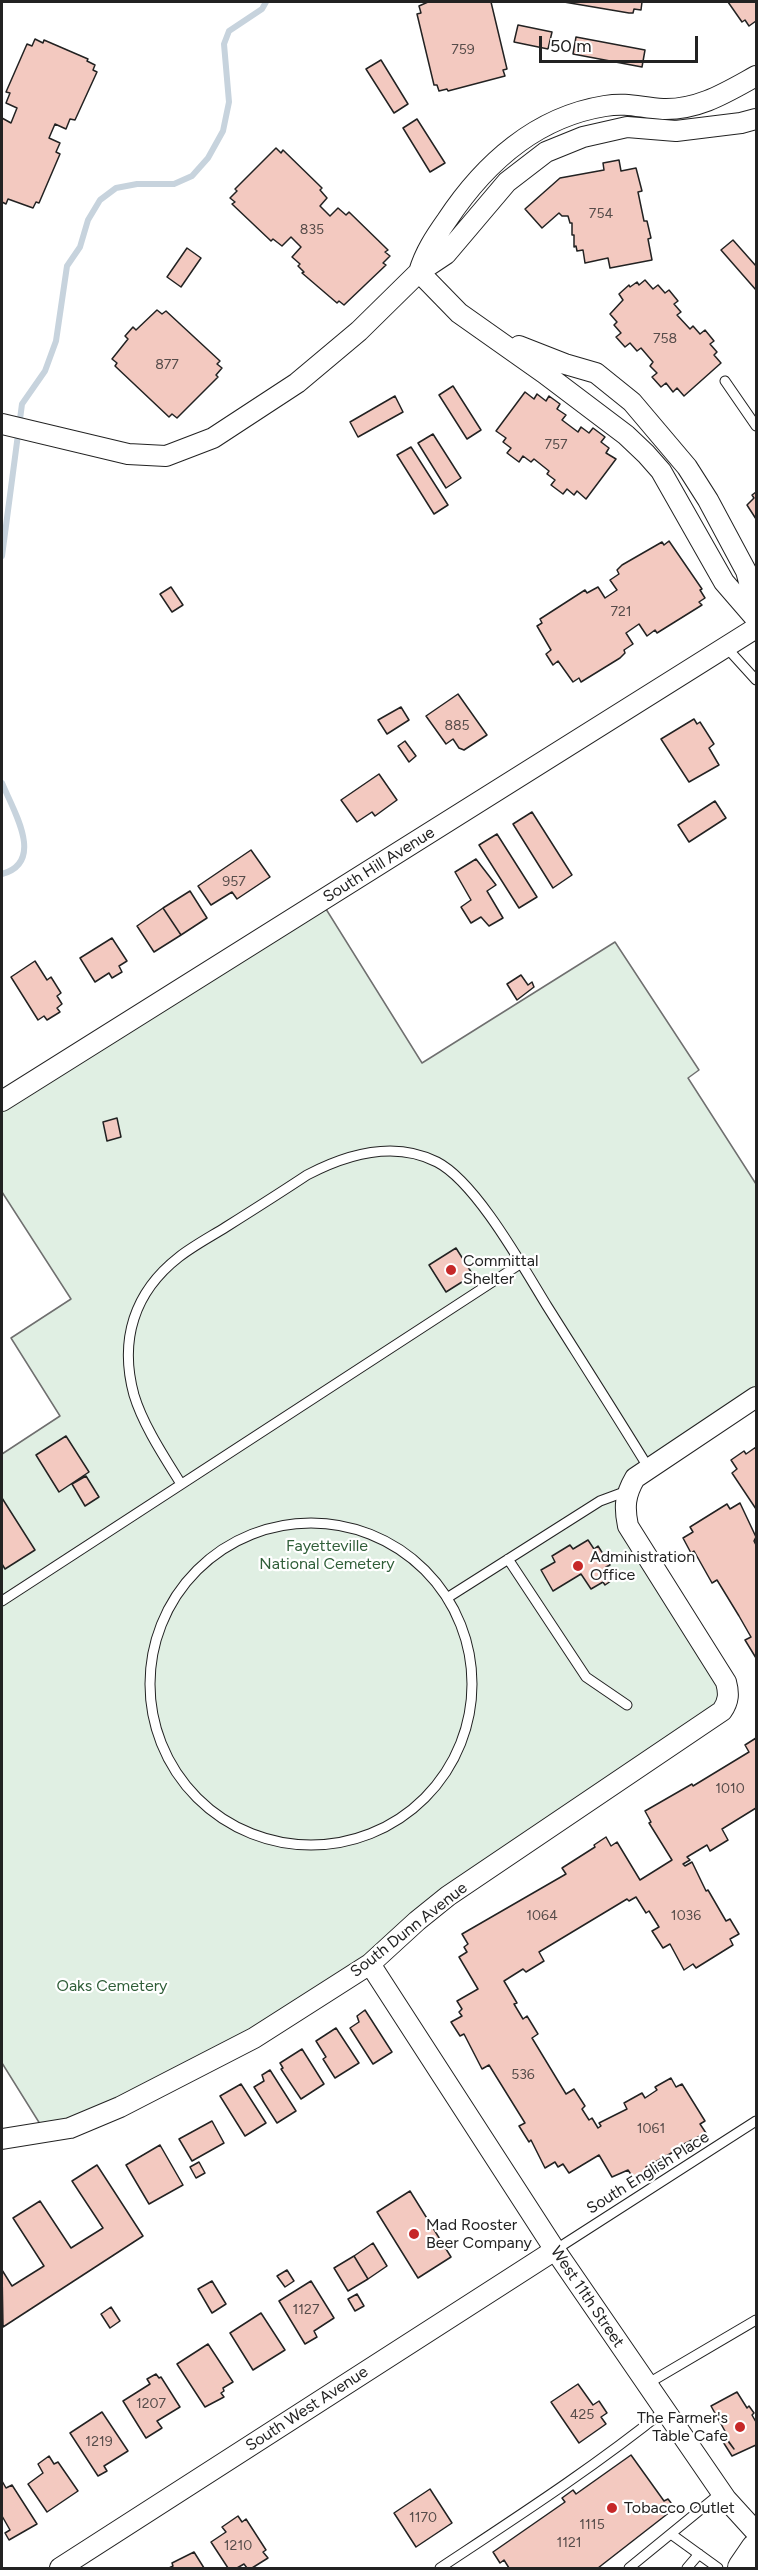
<!DOCTYPE html>
<html>
<head>
<meta charset="utf-8">
<style>
	body { margin:0 }
	#map { position:relative; width:758px; height:2570px; overflow:hidden; background:#fff; font-family:Figtree,sans-serif }
	canvas { display:block }
	.frame { position:absolute; inset:0; border:3px solid #222; pointer-events:none }
	.scale { position:absolute; left:539px; top:36px; width:159px; height:27px; box-sizing:border-box; border:3px solid #222; border-top:0; padding-left:8px; font-size:18px; line-height:21px; white-space:nowrap; color:#222; -webkit-text-stroke:4px #fff; paint-order:stroke }
</style>
</head>
<body>
<div id="map">
<canvas width="758" height="2570"></canvas>
<div class="frame"></div>
<div class="scale">50 m</div>
</div>
<script>
const ctx = document.querySelector('canvas').getContext('2d');
ctx.lineJoin = 'round';
function fill(path, color) { ctx.fillStyle = color; ctx.fill(path, 'evenodd'); }
function trace(path, color, width, dash) { ctx.strokeStyle = color; ctx.lineWidth = width; ctx.lineCap = dash ? 'butt' : 'round'; ctx.setLineDash(dash || []); ctx.stroke(path); }
function label(font, color, halo, rows, align = 'center') {
  ctx.font = font + ' Figtree,sans-serif'; ctx.lineWidth = 4.5; ctx.setLineDash([]); ctx.textBaseline = 'middle'; ctx.strokeStyle = halo; ctx.fillStyle = color; for (const [text, x, y, turn = 0] of rows) {
    ctx.save(); ctx.translate(x, y); ctx.rotate((+turn || 0) * Math.PI / 180); ctx.textAlign = isNaN(turn) ? turn : align; if (halo) ctx.strokeText(text, 0, 0); ctx.fillText(text, 0, 0); ctx.restore();
  }
}
const green = new Path2D(`
	M321 901 422 1063 615 942 699 1070 688 1078 756 1184V1397L648 1467 624 1509 728 1703 254 2038 45 2132 2 2063V1454L60 1416 11 1338 71 1299 2 1192V1101Z`);
fill(green, '#e0efe3');
trace(green, '#6f6f6f', 1.5);
trace(new Path2D(`
	M2 556 22 404 45 371 56 341 67 266 80 247 88 220 100 200 116 188 137 184H174L192 176 208 158 223 131 229 102 224 44 229 31 262 9 266 2
	M2 783C13 810 46 862 2 874`), '#c7d3dd', 6);
const building = new Path2D(`
	M428 2H491L507 69 503 70 505 76 448 91 447 89 439 91 437 85H434L417 14 421 13 419 6Z
	M564 2H645H642L641 10 634 9 633 13H629Z
	M728 2H756V21L749 26 745 20 742 22Z
	M518 25 552 32 548 49 514 42Z
	M576 37 645 50 642 67 573 54Z
	M35 39 43 43 44 40 88 59 87 61 95 65 93 70 97 72 75 120 70 119 66 129 55 124 49 138 60 143 56 152 60 154 39 203 36 202 33 208 8 199 6 204 2 202V118L11 123 17 108 6 103 10 93 6 92 27 44 32 46Z
	M381 60 408 104 394 113 366 69Z
	M417 119 445 163 430 172 403 128Z
	M276 148 281 153 283 150 322 188 320 190 327 198 320 206 330 216 338 208 346 215 349 212 388 250 385 252 390 256 383 263 386 265 344 305 339 301 337 303 302 273 304 272 298 266 300 264 292 257 301 247 291 237 282 246 273 239 271 241 232 204 235 202 230 198 237 191 235 189Z
	M619 160 621 171 636 168 642 191 638 192 644 221H647L651 238 648 239 652 260 610 268 608 258 585 263 583 250 577 251 576 246 574 247V235H572V223H570L568 216H562L559 213 542 228 525 209 560 178 604 170 603 163Z
	M733 240 756 266V290L721 250Z
	M187 248 201 258 181 287 167 277Z
	M645 280 653 289 658 285 665 293 669 290 678 301 674 304 681 312 677 315 690 329 693 326 700 334 705 330 714 341 710 344 717 352 714 355 721 363 684 396 677 388 673 392 666 383 661 387 652 377 657 373 650 366 653 362 641 348 637 351 630 343 625 347 616 337 621 333 614 325 617 322 610 314 623 300 619 294 629 285 630 287 637 282 639 285Z
	M157 310 162 314 166 311 220 361 217 364 222 368 216 375 218 377 177 418 172 414 169 417 115 366 117 363 112 359 128 339 125 336 133 327 136 330Z
	M453 386 481 430 467 439 439 395Z
	M525 392 534 399 537 394 546 401 549 396 560 404 557 409 566 415 562 420 578 432 581 427 589 433 593 428 605 437 601 442 609 448 606 453 616 459 586 499 577 491 574 495 567 489 563 494 551 485 555 480 547 474 549 471 534 459 531 462 523 456 519 462 507 453 511 448 503 442 506 438 496 431Z
	M395 396 403 412 358 437 350 422Z
	M433 434 461 478 446 488 418 443Z
	M411 447 448 505 434 514 397 455Z
	M756 492V519L747 505 754 498 752 495Z
	M669 541 702 589 700 590 705 598 699 602 702 605 657 633 655 630 647 636 639 624 626 633 633 644 624 650 625 653 620 658 581 682 579 678 573 682 558 661 553 665 546 654 551 650 537 626 542 623 540 619 585 590 587 593 598 587 605 598 617 590 610 580 619 574 617 570 622 565 662 542 664 545Z
	M171 587 183 605 172 612 160 594Z
	M458 694 487 735 464 750 459 748 453 739 446 744 426 716Z
	M401 707 409 720 387 734 378 720Z
	M694 719 697 724 700 722 714 744 709 748 719 765 689 782 661 739Z
	M405 741 416 756 409 762 398 746Z
	M379 774 397 800 375 816 372 812 357 822 341 800Z
	M715 801 726 818 689 842 678 825Z
	M532 812 572 875 553 888 513 824Z
	M497 834 537 897 519 908 479 845Z
	M251 850 270 877 237 899 232 892 211 905 198 886Z
	M476 859 496 885 487 891 503 918 489 926 481 917 471 923 461 907 471 900 455 872Z
	M190 891 207 918 181 935 163 908Z
	M163 908 181 935 154 952 137 926Z
	M112 938 127 961 119 966 122 972 112 978 109 973 95 982 80 958Z
	M35 961 47 980 51 977 61 993 57 996 62 1004 57 1008 60 1012 47 1020 44 1016 38 1020 11 977Z
	M521 975 528 985 532 982 534 987 517 1000 507 984Z
	M117 1118 121 1137 107 1141 103 1122Z
	M456 1248 473 1275 446 1292 429 1265Z
	M66 1436 89 1472 59 1492 36 1455Z
	M756 1447V1509L732 1473 737 1469 731 1460 744 1451 746 1454Z
	M86 1476 99 1497 85 1506 72 1484Z
	M2 1498 35 1550 5 1569 2 1564Z
	M740 1503 756 1537 754 1541 756 1545V1658L745 1640 751 1637 739 1616 717 1580 712 1583 694 1551 691 1553 683 1538 693 1532 690 1527 727 1504 730 1509Z
	M588 1540 594 1549 598 1546 610 1565 606 1567 611 1576 609 1578 611 1581 605 1585 603 1582 591 1589 581 1574 553 1591 541 1570 555 1562 552 1556 570 1545 573 1549Z
	M756 1738V1808L722 1829 728 1840 710 1851 707 1845 687 1857 690 1860 683 1864 685 1866 692 1862 706 1891 708 1890 726 1921 730 1919 739 1934 730 1939 733 1945 696 1968 693 1964 684 1970 670 1944 663 1948 652 1931 659 1927 649 1911 646 1913 636 1897 629 1901 627 1899 539 1952 544 1961 526 1972 523 1969 504 1981 517 2003 514 2004 523 2019 527 2016 538 2034 532 2038 566 2094 574 2089 585 2106 582 2109 589 2120 592 2118 598 2128 601 2126 599 2123 627 2109 624 2103 642 2093 645 2098 657 2090 655 2087 671 2078 676 2087 682 2084 705 2121 700 2124 706 2133 676 2148 677 2150 646 2167 648 2170 634 2179 628 2170 612 2177 599 2155 569 2173 563 2164 558 2167 555 2162 545 2168 531 2140 529 2142 519 2126 525 2123 489 2065 482 2069 464 2034 460 2036 451 2022 462 2016 459 2012 462 2009 457 2001 478 1989 459 1957 467 1952 464 1947 468 1944 462 1934 566 1874 562 1868 595 1847 594 1845 606 1837 611 1846 617 1842 640 1880 672 1860 649 1823 651 1822 645 1811 692 1784 693 1786 749 1752 745 1745Z
	M365 2010 392 2052 373 2064 350 2028 359 2022 357 2016Z
	M336 2028 359 2063 335 2078 323 2059 326 2057 316 2041Z
	M302 2049 324 2084 301 2099 281 2069 283 2068 280 2063Z
	M270 2070 296 2111 277 2123 254 2087 264 2081 262 2075Z
	M241 2084 266 2123 245 2136 220 2096Z
	M212 2121 224 2143 192 2161 179 2139Z
	M160 2145 183 2185 149 2204 126 2165Z
	M199 2162 205 2173 196 2178 190 2167Z
	M97 2165 143 2236 3 2327 2 2270 12 2286 44 2266 13 2218 40 2201 71 2248 103 2228 72 2181Z
	M410 2191 451 2257 418 2278 377 2212Z
	M373 2243 387 2266 368 2279 354 2256Z
	M354 2256 368 2279 348 2291 334 2268Z
	M287 2270 294 2281 285 2287 277 2276Z
	M212 2281 226 2304 212 2313 198 2289Z
	M311 2281 334 2318 314 2331 317 2337 305 2344 279 2301Z
	M357 2294 364 2306 355 2311 348 2299Z
	M111 2307 120 2321 110 2328 101 2314Z
	M261 2313 285 2350 253 2370 230 2333Z
	M208 2344 233 2382 223 2388 224 2391 221 2393 224 2397 205 2407 177 2364Z
	M156 2374 159 2378 161 2377 180 2407 157 2421 162 2428 146 2438 123 2401 150 2384 147 2379Z
	M578 2384 593 2405 599 2401 607 2413 601 2417 606 2424 579 2443 551 2402Z
	M737 2392 747 2408 749 2406 754 2413 752 2415 756 2422V2445L732 2456 718 2434 721 2432 734 2449 724 2435 726 2433 711 2406Z
	M102 2412 128 2451 104 2466 107 2471 98 2476 70 2433Z
	M631 2455 664 2501 668 2499 675 2508 598 2568H509L504 2560 500 2563 493 2552 565 2502 562 2498 573 2490 576 2494Z
	M49 2456 54 2464 58 2462 78 2491 47 2512 28 2484 43 2473 38 2464Z
	M2 2481 6 2488 12 2485 37 2524 9 2540 5 2533 10 2530 2 2516Z
	M430 2489 452 2523 416 2547 394 2513Z
	M238 2516 242 2522 246 2519 266 2550 263 2552 268 2558 252 2568H247L244 2564 237 2568H228L211 2542 226 2532 222 2527Z
	M194 2552 204 2568H169L173 2566 172 2563Z`);
fill(building, '#f3c9c0');
trace(building, '#222', 1.5);
const lane = new Path2D(`
	M725 381 756 426
	M726 647 756 680
	M181 1484C165 1458 143 1425 134 1395 119 1340 134 1292 179 1257 193 1246 210 1237 226 1227 253 1210 280 1193 307 1175 347 1154 394 1140 437 1162 476 1182 523 1267 547 1306 581 1360 615 1413 648 1467
	M150 1684a161 161 0 1 1 322 0a161 161 0 1 1-322 0Z
	M508 1559 586 1677 627 1705
	M447 1598 600 1501 627 1491
	M2 1601 520 1264
	M555 2250 756 2121
	M647 2384 756 2320
	M671 2534 718 2568
	M440 2568C517 2517 593 2468 665 2410
	M629 2568 722 2492
	M687 2568 699 2554`);
const street = new Path2D(`
	M419 272 459 313 544 373 626 435 646 454 661 471 724 582 756 619
	M419 272C425 252 435 237 447 220 484 164 536 117 605 106 628 102 641 108 663 109 699 110 727 92 756 76
	M519 346 565 364 596 373 632 402 687 467 708 500 746 571 756 608
	M2 424 128 454 166 456 213 438 297 383 359 331 419 272 446 254 507 182 546 152 583 137 627 127 676 131 741 123 756 119
	M2 1101 756 628
	M370 1964 555 2250 726 2499 756 2532
	M2 2139 70 2128 120 2107 254 2038 370 1964 417 1921 448 1896 722 1711C729 1701 729 1693 726 1682L628 1526C624 1507 625 1495 635 1478L756 1397
	M60 2568 555 2250`);
const primary = new Path2D(`
	M743 2568 756 2549`);
trace(lane, '#222', 11);
trace(street, '#222', 22);
trace(primary, '#222', 32);
trace(lane, '#fff', 9);
trace(street, '#fff', 20);
trace(primary, '#fff', 30);
for (const [x, y, r, color] of [
	[451,1270,6,"#c62828"],
	[578,1566,6,"#c62828"],
	[414,2234,6,"#c62828"],
	[740,2427,6,"#c62828"],
	[612,2508,6,"#c62828"]
]) { const dot = new Path2D(); dot.arc(x, y, r, 0, 2 * Math.PI); ctx.fillStyle = color; ctx.fill(dot); trace(dot, '#fff', 2); }
label('14px', '#564c4a', null, [
	["759",463,50],
	["754",601,214],
	["835",312,230],
	["758",665,339],
	["877",167,365],
	["757",556,445],
	["721",621,612],
	["885",457,726],
	["957",234,882],
	["1010",730,1789],
	["1064",542,1916],
	["1036",686,1916],
	["536",523,2075],
	["1061",651,2129],
	["1127",306,2310],
	["1207",151,2404],
	["425",582,2415],
	["1219",99,2442],
	["1170",423,2518],
	["1115",592,2525],
	["1121",569,2543],
	["1210",238,2546]
]);
label('16px', '#222', '#fff', [
	["South Hill Avenue",379,865,-32],
	["South Dunn Avenue",409,1930,-38],
	["South English Place",648,2173,-32],
	["West 11th Street",587,2297,56],
	["South West Avenue",307,2409,-33]
]);
label('16px', '#222', '#fff', [
	["Committal",463,1261],
	["Shelter",463,1279],
	["Administration",590,1557],
	["Office",590,1575],
	["Mad Rooster",426,2225],
	["Beer Company",426,2243],
	["The Farmer's",728,2418,"right"],
	["Table Cafe",728,2436,"right"],
	["Tobacco Outlet",624,2508]
], 'left');
label('16px', '#2f5e38', '#fff', [
	["Fayetteville",327,1546],
	["National Cemetery",327,1564],
	["Oaks Cemetery",112,1986]
]);
</script>
</body>
</html>
